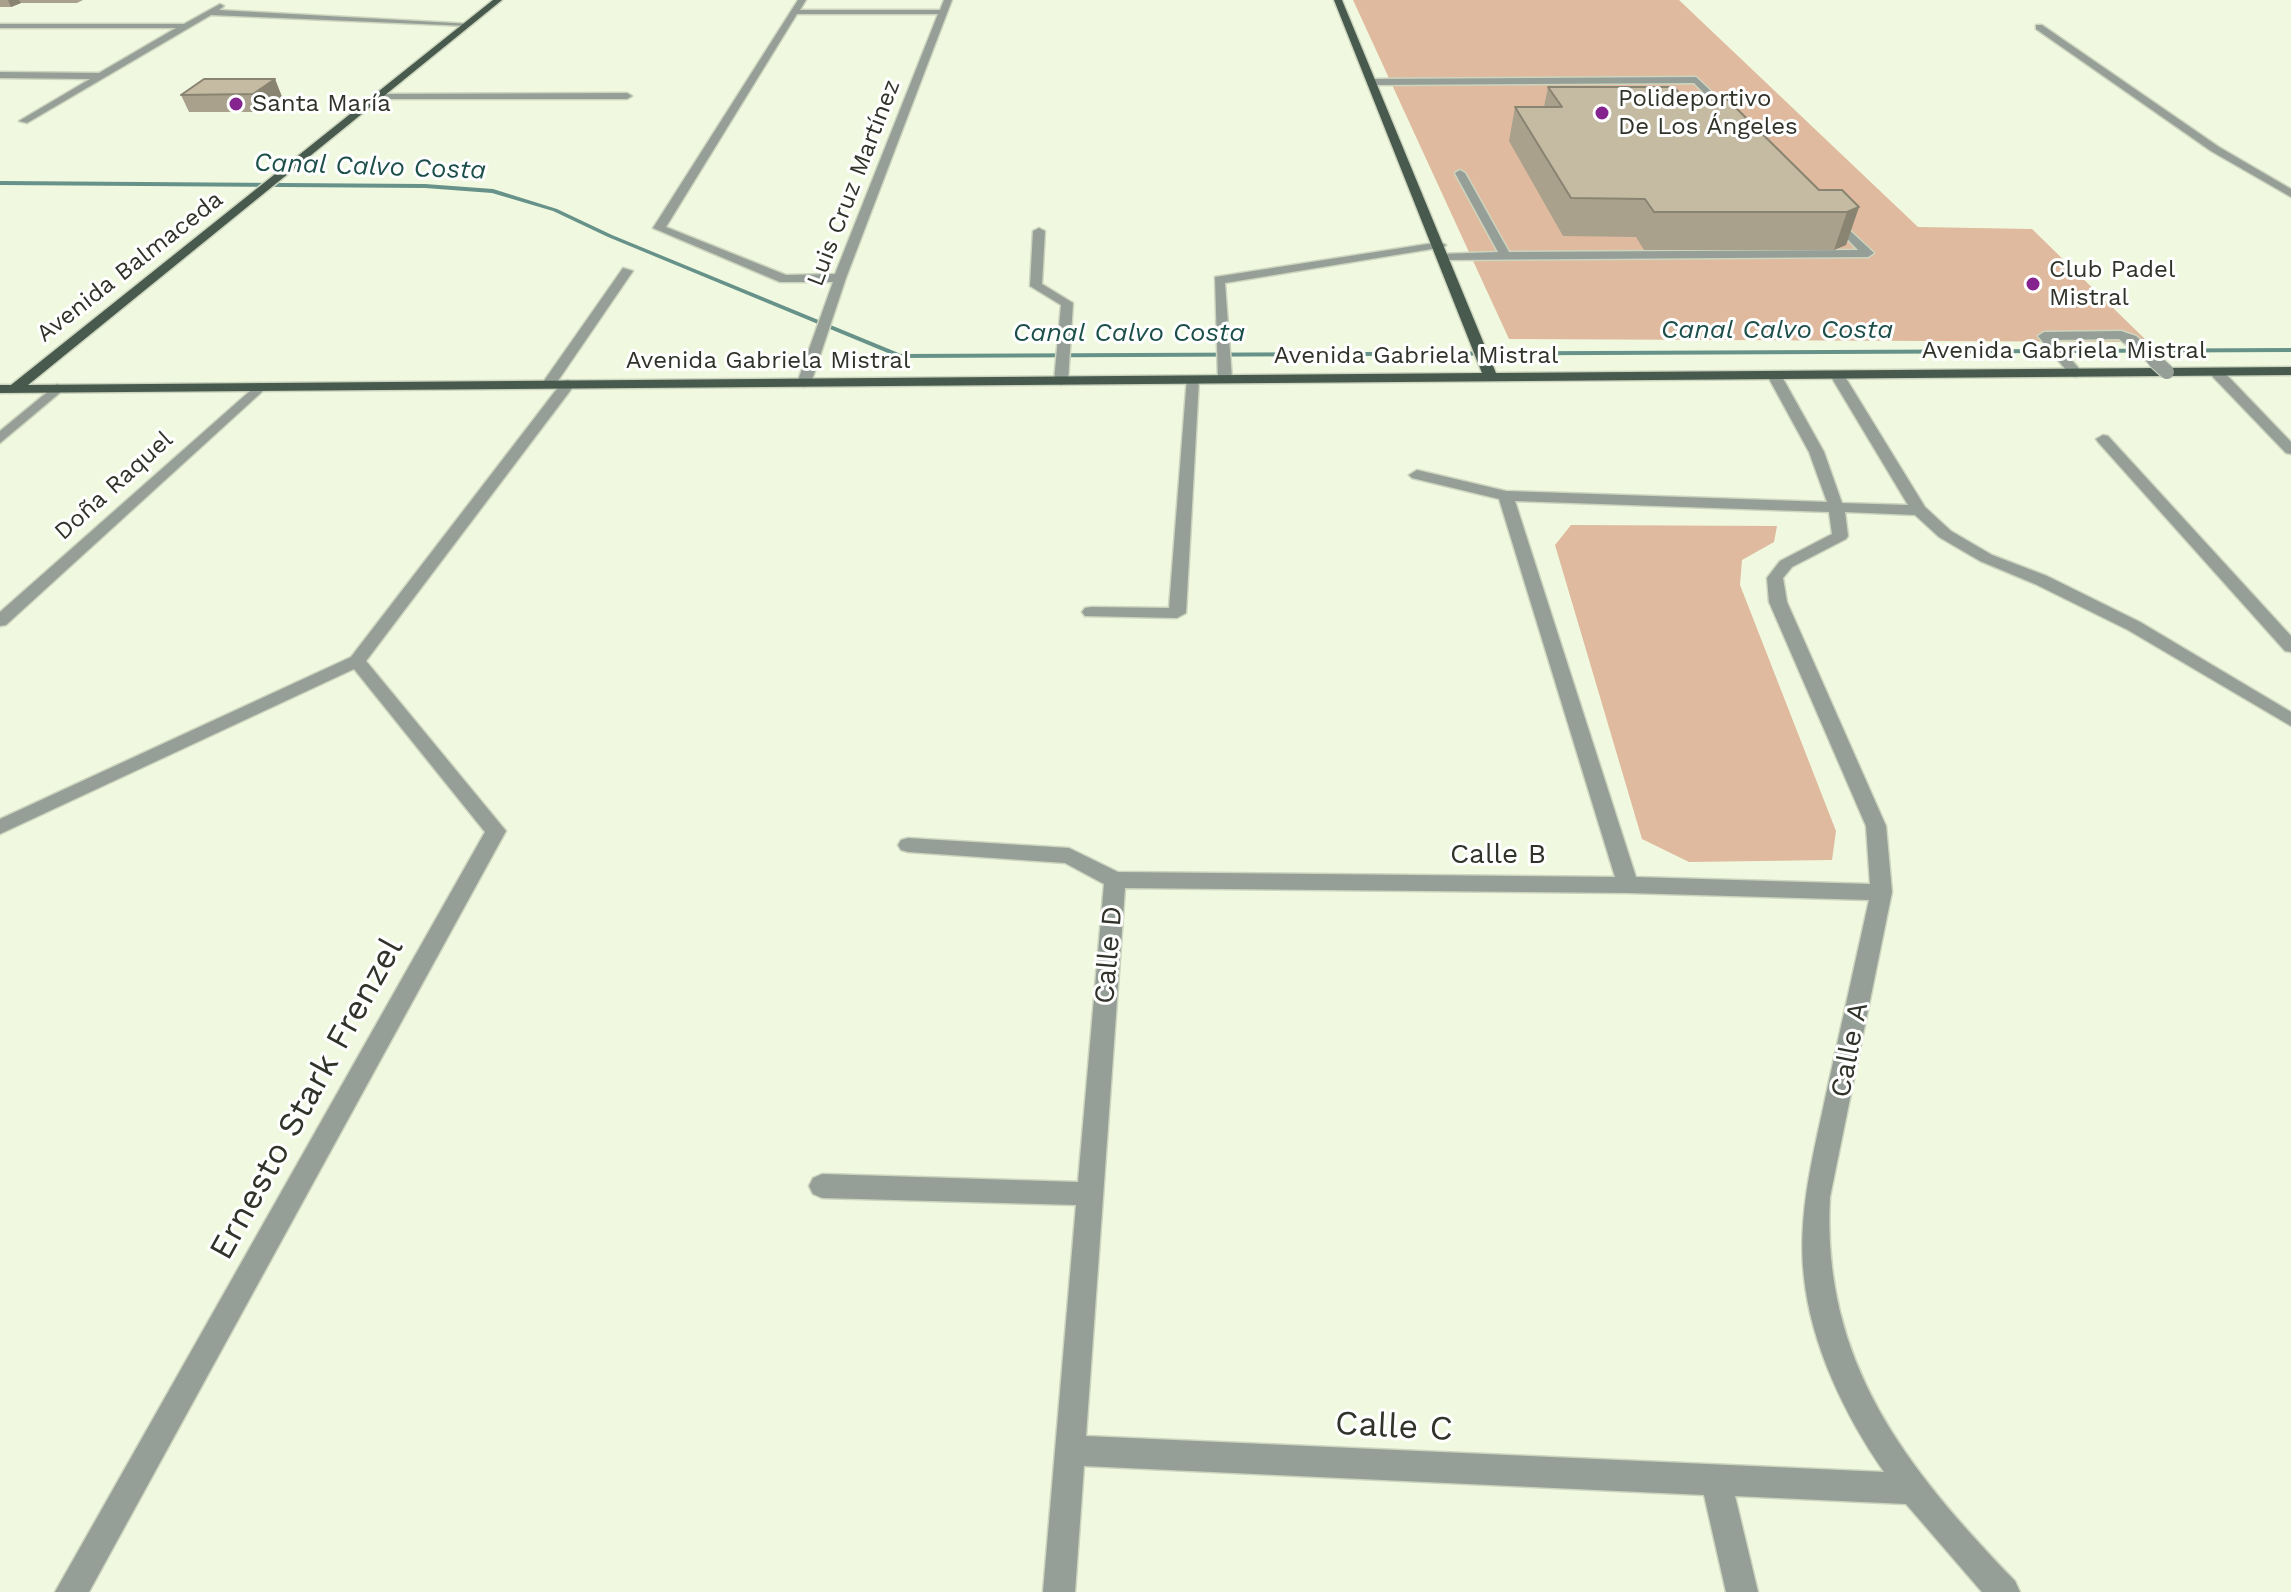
<!DOCTYPE html>
<html>
<head>
<meta charset="utf-8">
<style>
	body { margin:0 }
	canvas { display:block; background:#f0f9df }
</style>
</head>
<body>
<canvas width="2291" height="1592"></canvas>
<script>
const ctx = document.querySelector('canvas').getContext('2d');
ctx.lineJoin = 'round';
function fill(path, color) { ctx.fillStyle = color; ctx.fill(path, 'evenodd'); }
function trace(path, color, width, dash) { ctx.strokeStyle = color; ctx.lineWidth = width; ctx.lineCap = dash ? 'butt' : 'round'; ctx.setLineDash(dash || []); ctx.stroke(path); }
function label(font, color, halo, rows, align = 'center') {
  ctx.font = font + ' "Work Sans",sans-serif'; ctx.lineWidth = 6; ctx.setLineDash([]); ctx.textBaseline = 'middle'; ctx.strokeStyle = halo; ctx.fillStyle = color; for (const [text, x, y, turn = 0] of rows) {
    ctx.save(); ctx.translate(x, y); ctx.rotate((+turn || 0) * Math.PI / 180); ctx.textAlign = isNaN(turn) ? turn : align; if (halo) ctx.strokeText(text, 0, 0); ctx.fillText(text, 0, 0); ctx.restore();
  }
}
fill(new Path2D(`
	M1353 0H1679L1918 227 2032 229 2148 342 1509 339Z
	M1571 525 1777 526 1774 542 1742 560 1740 585 1836 831 1832 860 1689 862 1642 839 1555 545Z`), '#dfba9e');
fill(new Path2D(`
	M0 181 425 184 493 189 557 209 612 235 901 354 2291 348V352L900 358 608 237 553 211 492 193 425 188 0 185Z`), '#67928a');
const minor = new Path2D(`
	M798 0H806L800 10H940L944 0H952L846 278 811 383 804 387 797 383 833 282H780L653 228ZM797 14H938L835 274 786 275 666 227Z
	M220 4 224 6 219 10 472 24 468 26 211 15 27 123 19 121 90 79 0 78V72L99 73 176 28H0V24H184Z
	M2036 25H2042L2219 147 2291 189V197L2211 151 2036 29Z
	M1696 77 1734 113V117H1728L1694 83 1373 85 1368 82 1373 79Z
	M378 94 627 93 632 96 627 99H375Z
	M1460 170 1465 173 1509 252 1858 250 1828 219 1826 217 1832 214 1874 253 1868 257 1444 260 1438 256 1440 254 1498 252 1455 173Z
	M1039 228 1045 231 1042 284 1073 303 1068 381 1061 385 1054 381 1061 305 1030 286 1033 231Z
	M1440 242 1446 245 1444 247 1225 283 1232 379 1225 383 1218 379 1215 277Z
	M623 268 633 271 553 388H543L541 385Z
	M2121 331 2136 336 2159 357V363H2149L2119 339 2054 340 2083 373 2076 377 2071 376 2038 336 2044 332Z
	M2211 369H2221L2291 442V454L2286 453 2211 375Z
	M1774 371 1781 375 1824 452 1842 503 1908 505 1830 375 1837 371 1844 375 1925 507 1951 531 1992 555 2047 576 2140 622 2291 712V726L2128 630 2035 584 1980 561 1939 537 1915 515 1845 512 1848 536 1846 539 1792 567 1783 578 1787 602 1886 826 1892 892 1830 1197C1821 1362 1906 1468 2015 1581L2020 1592H1982L1906 1504 1735 1496 1758 1592H1726L1704 1495 1084 1466 1075 1592H1043L1076 1205 822 1198 813 1194 809 1186 813 1178 822 1174 1078 1182 1104 884 1065 863 908 852 901 850 898 845 901 840 908 838 1069 848 1118 872 1615 877 1499 499 1412 478 1409 475 1417 470 1506 491 1827 502 1809 452 1767 375ZM1515 501 1829 512 1832 534 1780 561 1767 578 1769 602 1866 826 1870 884 1636 877ZM1125 888 1628 893 1869 900C1855 963 1841 1027 1827 1090 1814 1152 1797 1213 1804 1277 1811 1345 1845 1416 1884 1472L1086 1436Z
	M1187 377 1199 380 1186 613 1177 618 1085 616 1082 612 1085 608 1091 607 1169 608Z
	M568 380 575 384 573 387 366 661 506 831 89 1592H55L485 832 354 669 0 834V819L351 657 563 381Z
	M259 383 266 387 264 390 6 625 0 626V612Z
	M57 384 64 388 62 391 0 443V431Z
	M2103 435 2108 436 2291 636V652L2285 651 2098 442 2096 439Z`);
const major = new Path2D(`
	M493 0H502L28 385 1482 373 1334 0H1342L1496 373 2291 367V375L0 393V385H11Z`);
trace(minor, '#cdd5be', 3);
trace(major, '#cdd5be', 3);
fill(minor, '#959f98');
fill(major, '#475a4d');
const minorBridge = new Path2D(`
	M2154 360 2167 372`);
trace(minorBridge, '#cdd5be', 16, []);
trace(minorBridge, '#959f98', 14);
fill(new Path2D(`
	M0 0H83L77 3H21L11 7H0Z
	M275 79 282 97 261 112H189L181 95Z
	M1548 87 1684 98 1819 190 1859 207 1846 245 1834 250H1644L1636 237 1563 236 1509 141 1515 107H1544Z`), '#a9a18b');
fill(new Path2D(`
	M8 0H19L21 3 11 7Z
	M275 79 282 97 261 112 253 94Z
	M1859 207 1846 245 1834 250 1847 212Z`), '#898371');
const building = new Path2D(`
	M204 79H275L253 94 181 95Z
	M1548 87H1674L1684 98 1725 97 1819 190H1842L1859 207 1847 212H1654L1645 199 1571 198 1515 107H1562Z`);
fill(building, '#c4bba2');
trace(building, '#898371', 2);
for (const [x, y, r, color] of [
	[236,104,8,"#85248e"],
	[1602,113,8,"#85248e"],
	[2033,284,8,"#85248e"]
]) { const dot = new Path2D(); dot.arc(x, y, r, 0, 2 * Math.PI); ctx.fillStyle = color; ctx.fill(dot); trace(dot, '#fff', 3); }
label('24px', '#303329', '#fff', [
	["Polideportivo",1618,99],
	["De Los Ángeles",1618,127],
	["Santa María",252,104],
	["Club Padel",2049,270],
	["Mistral",2049,298]
], 'left');
label('24px', '#303329', '#fff', [
	["Luis Cruz Martínez",854,183,-69],
	["Avenida Balmaceda",130,267,-38],
	["Avenida Gabriela Mistral",2064,351],
	["Avenida Gabriela Mistral",1416,356],
	["Avenida Gabriela Mistral",768,361],
	["Doña Raquel",114,486,-42]
]);
label('italic 26px', '#1c4f4a', '#fff', [
	["Canal Calvo Costa",370,167,2],
	["Canal Calvo Costa",1777,330],
	["Canal Calvo Costa",1129,333]
]);
label('28px', '#303329', '#fff', [
	["Calle B",1498,855],
	["Calle D",1109,955,-85],
	["Calle A",1850,1050,-79]
]);
label('34px', '#303329', '#fff', [
	["Ernesto Stark Frenzel",307,1099,-61],
	["Calle C",1394,1427,3]
]);
</script>
</body>
</html>
